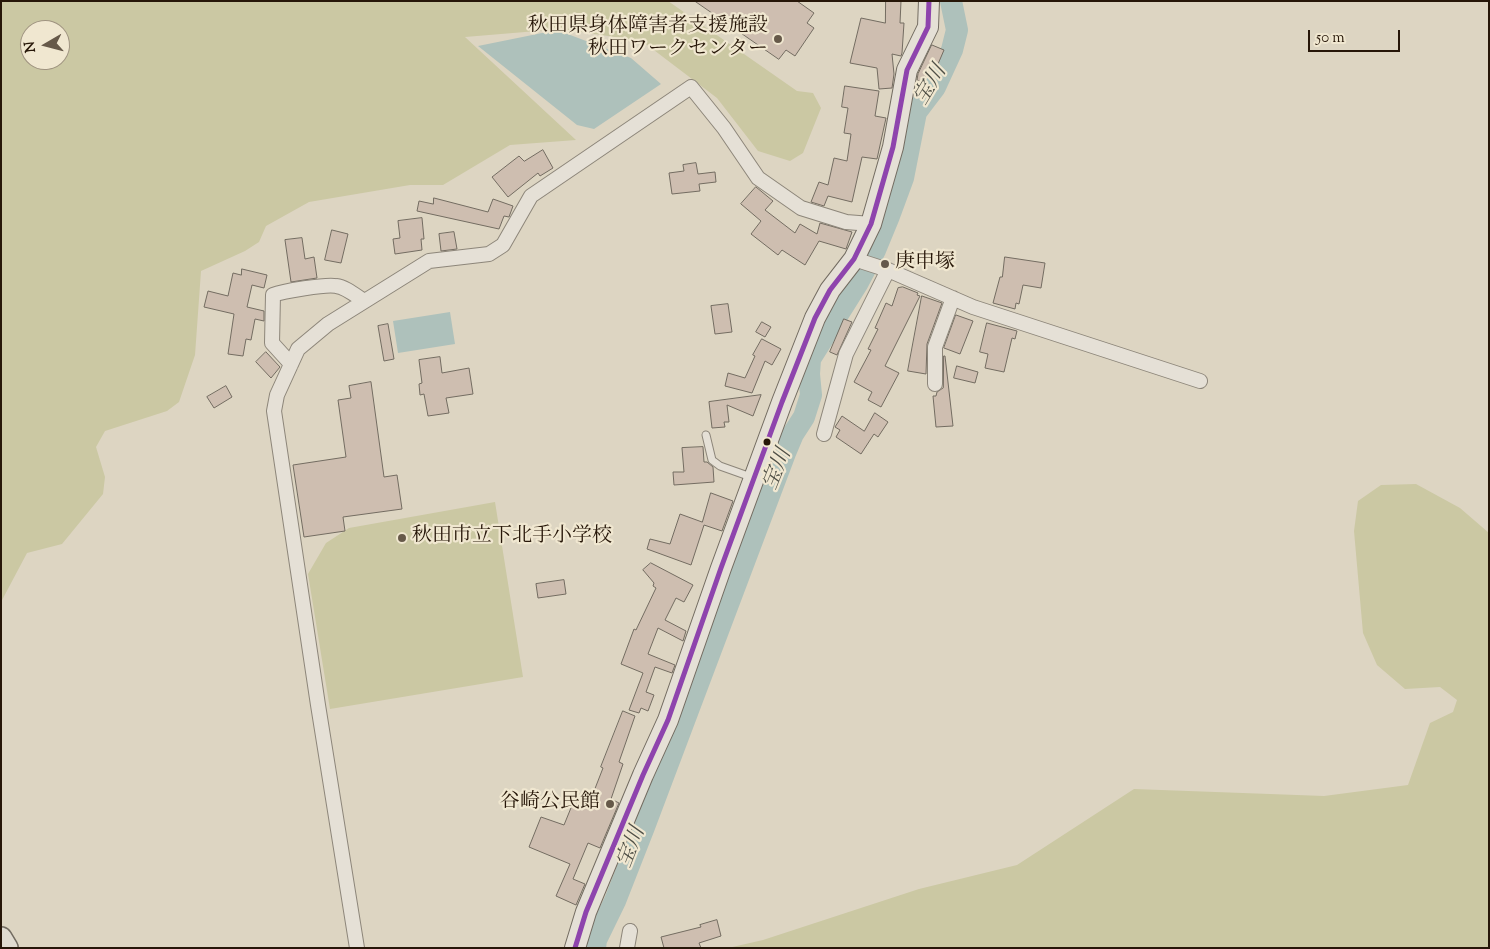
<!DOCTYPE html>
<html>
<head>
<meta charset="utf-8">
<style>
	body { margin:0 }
	#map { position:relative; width:1490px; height:949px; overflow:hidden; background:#ddd5c2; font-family:"Sorts Mill Goudy",serif }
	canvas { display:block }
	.frame { position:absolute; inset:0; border:2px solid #261608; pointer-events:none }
	.north { position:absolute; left:20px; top:20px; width:50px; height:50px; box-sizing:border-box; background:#f0e7d0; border:1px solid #9f9380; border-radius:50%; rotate:262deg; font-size:14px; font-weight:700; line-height:20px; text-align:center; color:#261608 }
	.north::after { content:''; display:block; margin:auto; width:18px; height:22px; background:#665949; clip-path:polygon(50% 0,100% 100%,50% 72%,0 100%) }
	.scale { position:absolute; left:1308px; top:30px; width:92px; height:22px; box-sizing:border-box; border:2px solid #261608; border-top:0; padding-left:6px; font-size:15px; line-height:18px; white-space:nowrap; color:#261608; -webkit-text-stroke:4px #f0e7d0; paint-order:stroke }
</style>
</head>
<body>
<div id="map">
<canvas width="1490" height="949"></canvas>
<div class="frame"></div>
<div class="north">N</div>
<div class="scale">50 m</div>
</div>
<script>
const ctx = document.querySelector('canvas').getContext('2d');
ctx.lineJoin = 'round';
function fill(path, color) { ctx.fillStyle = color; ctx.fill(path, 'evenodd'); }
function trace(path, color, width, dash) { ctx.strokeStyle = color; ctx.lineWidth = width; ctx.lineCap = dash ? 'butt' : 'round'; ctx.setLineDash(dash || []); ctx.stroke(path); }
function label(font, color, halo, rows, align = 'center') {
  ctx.font = font + ' "Sorts Mill Goudy","Noto Serif JP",serif'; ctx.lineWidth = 4.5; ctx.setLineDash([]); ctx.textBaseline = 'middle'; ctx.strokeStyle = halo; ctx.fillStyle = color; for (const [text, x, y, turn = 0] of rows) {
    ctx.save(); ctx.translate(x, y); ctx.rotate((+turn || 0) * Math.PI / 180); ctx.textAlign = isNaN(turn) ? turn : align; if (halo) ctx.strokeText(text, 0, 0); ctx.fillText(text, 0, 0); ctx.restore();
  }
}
fill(new Path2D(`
	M1 1H668L797 91 813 93 821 108 803 153 790 161 758 151 717 98 642 41 561 29 465 37 576 140 510 145 443 185H410L309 202 266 226 259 242 245 251 201 271 195 355 179 402 167 411 105 431 96 447 105 477 103 494 62 544 27 553 1 602ZM30 30H60V60H30Z
	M1416 484 1460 508 1489 533V948H728L763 940 919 889 1017 865 1134 789 1324 796 1408 785 1430 723 1453 712 1457 700 1440 687 1405 689 1377 665 1363 633 1354 531 1358 501 1381 485Z
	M495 502 523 677 330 709 308 574 326 543 349 528Z`), '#cbc8a3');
fill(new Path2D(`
	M557 30 631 58 661 84 594 129 577 125 478 46Z
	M450 312 455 344 398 353 393 321Z`), '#aec1bb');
trace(new Path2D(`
	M595 948 596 940 615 901 644 827 785 453 793 434 804 417 811 395 809 374 810 359 857 284 875 250 889 216 903 178 916 112 935 87 952 50 957 30 951 1`), '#aec1bb', 22);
const building = new Path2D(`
	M695 1H797L814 13 807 23 814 28 795 56 786 50 779 59Z
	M886 1H901L900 23H904L902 53 901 56 892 54 894 74 892 88 879 89 877 68 850 63 861 18 885 23Z
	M932 45 944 50 938 64 932 62 923 83 917 80 918 74Z
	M845 86 879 91 875 116 886 118 877 159 862 157 852 202 828 196 824 206 811 202 819 182 828 185 834 158 847 161 851 134 844 133 848 108 842 107Z
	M543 150 553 168 540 176 538 173 508 197 492 177 519 156 524 161Z
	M696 163 698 174 715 172 716 182 699 184 700 191 672 194 669 173 684 171 683 165Z
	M756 187 773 201 765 210 795 233 800 224 817 234 820 223 852 232 846 249 819 241 805 265 782 250 778 255 751 234 761 221 741 204Z
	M434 198 488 212 493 199 513 206 509 217 504 216 499 229 417 211 419 201 433 204Z
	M422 218 424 239H421L422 250 395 254 393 239 400 238 398 221Z
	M332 230 348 234 341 263 325 260Z
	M454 232 457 249 441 251 439 234Z
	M302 238 305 259 314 257 317 278 291 282 285 240Z
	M1005 257 1045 263 1041 288 1023 285 1019 304 1016 303 1015 309 993 303 1000 277H1002Z
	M242 269 267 275 264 288 252 285 247 307 264 311V321L255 319 251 340 246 339 243 356 228 354 234 314 204 307 208 291 228 296 233 273 241 275Z
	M903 287 918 293 917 295 920 296 885 366 899 373 881 407 868 400 872 392 854 382 871 350 868 349 878 329 875 328 886 303 892 306 898 288Z
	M922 296 942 303 927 344 926 374 908 371Z
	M728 304 732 332 715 334 711 306Z
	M956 315 973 321 960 354 944 348Z
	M844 319 852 322 837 355 830 352Z
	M762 322 771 327 765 337 756 332Z
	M987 323 1017 331 1015 339 1012 338 1004 372 985 368 988 354 980 352Z
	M388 324 394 359 384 361 378 326Z
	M762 339 781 349 772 365 765 361 752 393 725 386 728 373 745 378 755 356 753 355Z
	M266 352 280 367 271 378 256 362Z
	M944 356H945L953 426 936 427 933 396H936L937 392 943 388Z
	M440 357 442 373 469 368 473 394 446 398 449 413 428 416 424 394 420 395 419 384 422 383 419 360Z
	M957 366 978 372 975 383 954 378Z
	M371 382 384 477 397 475 402 509 343 517 345 531 304 537 293 465 346 457 338 400 351 398 349 386Z
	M226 386 232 397 214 408 207 397Z
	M761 395 753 416 727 405 729 422H724L725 427 712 428 709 402Z
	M875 413 888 422 878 437 874 434 861 454 836 437 840 430 835 427 842 416 864 431Z
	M703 447 704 462H707L713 467 714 482 674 485 673 472H684L682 448Z
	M711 493 733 501 722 531 704 525 691 565 647 549 650 539 670 544 680 514 702 522Z
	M651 563 693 585 684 602 676 598 665 620 686 631 683 641 658 628 648 654 675 665 672 673 655 667 646 692 654 695 648 711 641 708 639 713 629 710 643 673 621 664 634 629 636 630 656 588 653 586 654 583 643 570Z
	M564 580 566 594 538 598 536 584Z
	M623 711 635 716 619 762 623 764 611 799 619 803 600 848 588 843 573 879 585 884 576 905 556 896 570 864 529 847 541 817 564 825 575 798 589 804 603 768 601 767Z
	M717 920 721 936 699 943 701 948H664L661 937 701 927 700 925Z`);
fill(building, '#cebeb0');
trace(building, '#736c61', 1);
const lane = new Path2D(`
	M706 435 712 460 720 466 751 477`);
const street = new Path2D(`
	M854 259 888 270 973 307 1200 381
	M291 364 272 343 273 295C283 291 326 284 336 286 346 287 356 296 364 301
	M935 384V347L953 298
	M824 434 846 354 888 270
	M357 948 318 705 274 411 277 395 298 349 328 324 429 261 489 254 503 245 531 196 691 87 724 128 758 178 801 208 846 222 871 224
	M627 948 630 931`);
const secondary = new Path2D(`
	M575 948 586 912 643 775 668 720 721 568 782 402 815 318 830 290 854 259 871 224 893 147 907 70 928 27 929 1`);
const primary = new Path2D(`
	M1 938 7 948`);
trace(lane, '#8d867a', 9);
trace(street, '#8d867a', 16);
trace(secondary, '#736c61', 22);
trace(primary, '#736c61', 24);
trace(lane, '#e5e0d6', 7);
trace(street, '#e5e0d6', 14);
trace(secondary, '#e5e0d6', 20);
trace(primary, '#e0dbd0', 21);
trace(new Path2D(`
	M575 948 586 912 643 775 668 720 721 568 782 402 815 318 830 290 854 259 871 224 893 147 907 70 928 27 929 1`), '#8e44ad', 5);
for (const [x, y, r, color] of [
	[778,39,5,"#665949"],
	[885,264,5,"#665949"],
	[767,442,4.5,"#261608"],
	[402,538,5,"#665949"],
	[610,804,5,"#665949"]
]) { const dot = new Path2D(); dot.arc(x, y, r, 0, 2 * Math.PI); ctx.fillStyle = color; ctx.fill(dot); trace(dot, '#f0e7d0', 2); }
label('20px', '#261608', '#f0e7d0', [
	["秋田県身体障害者支援施設",768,28],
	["秋田ワークセンター",768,51],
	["庚申塚",895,264,"left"],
	["秋田市立下北手小学校",412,538,"left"],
	["谷崎公民館",600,804]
], 'right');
label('italic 21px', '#4f4f46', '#f0e7d0', [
	["宝川",932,86,-59],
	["宝川",779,470,-68],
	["宝川",633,848,-69]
]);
</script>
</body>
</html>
